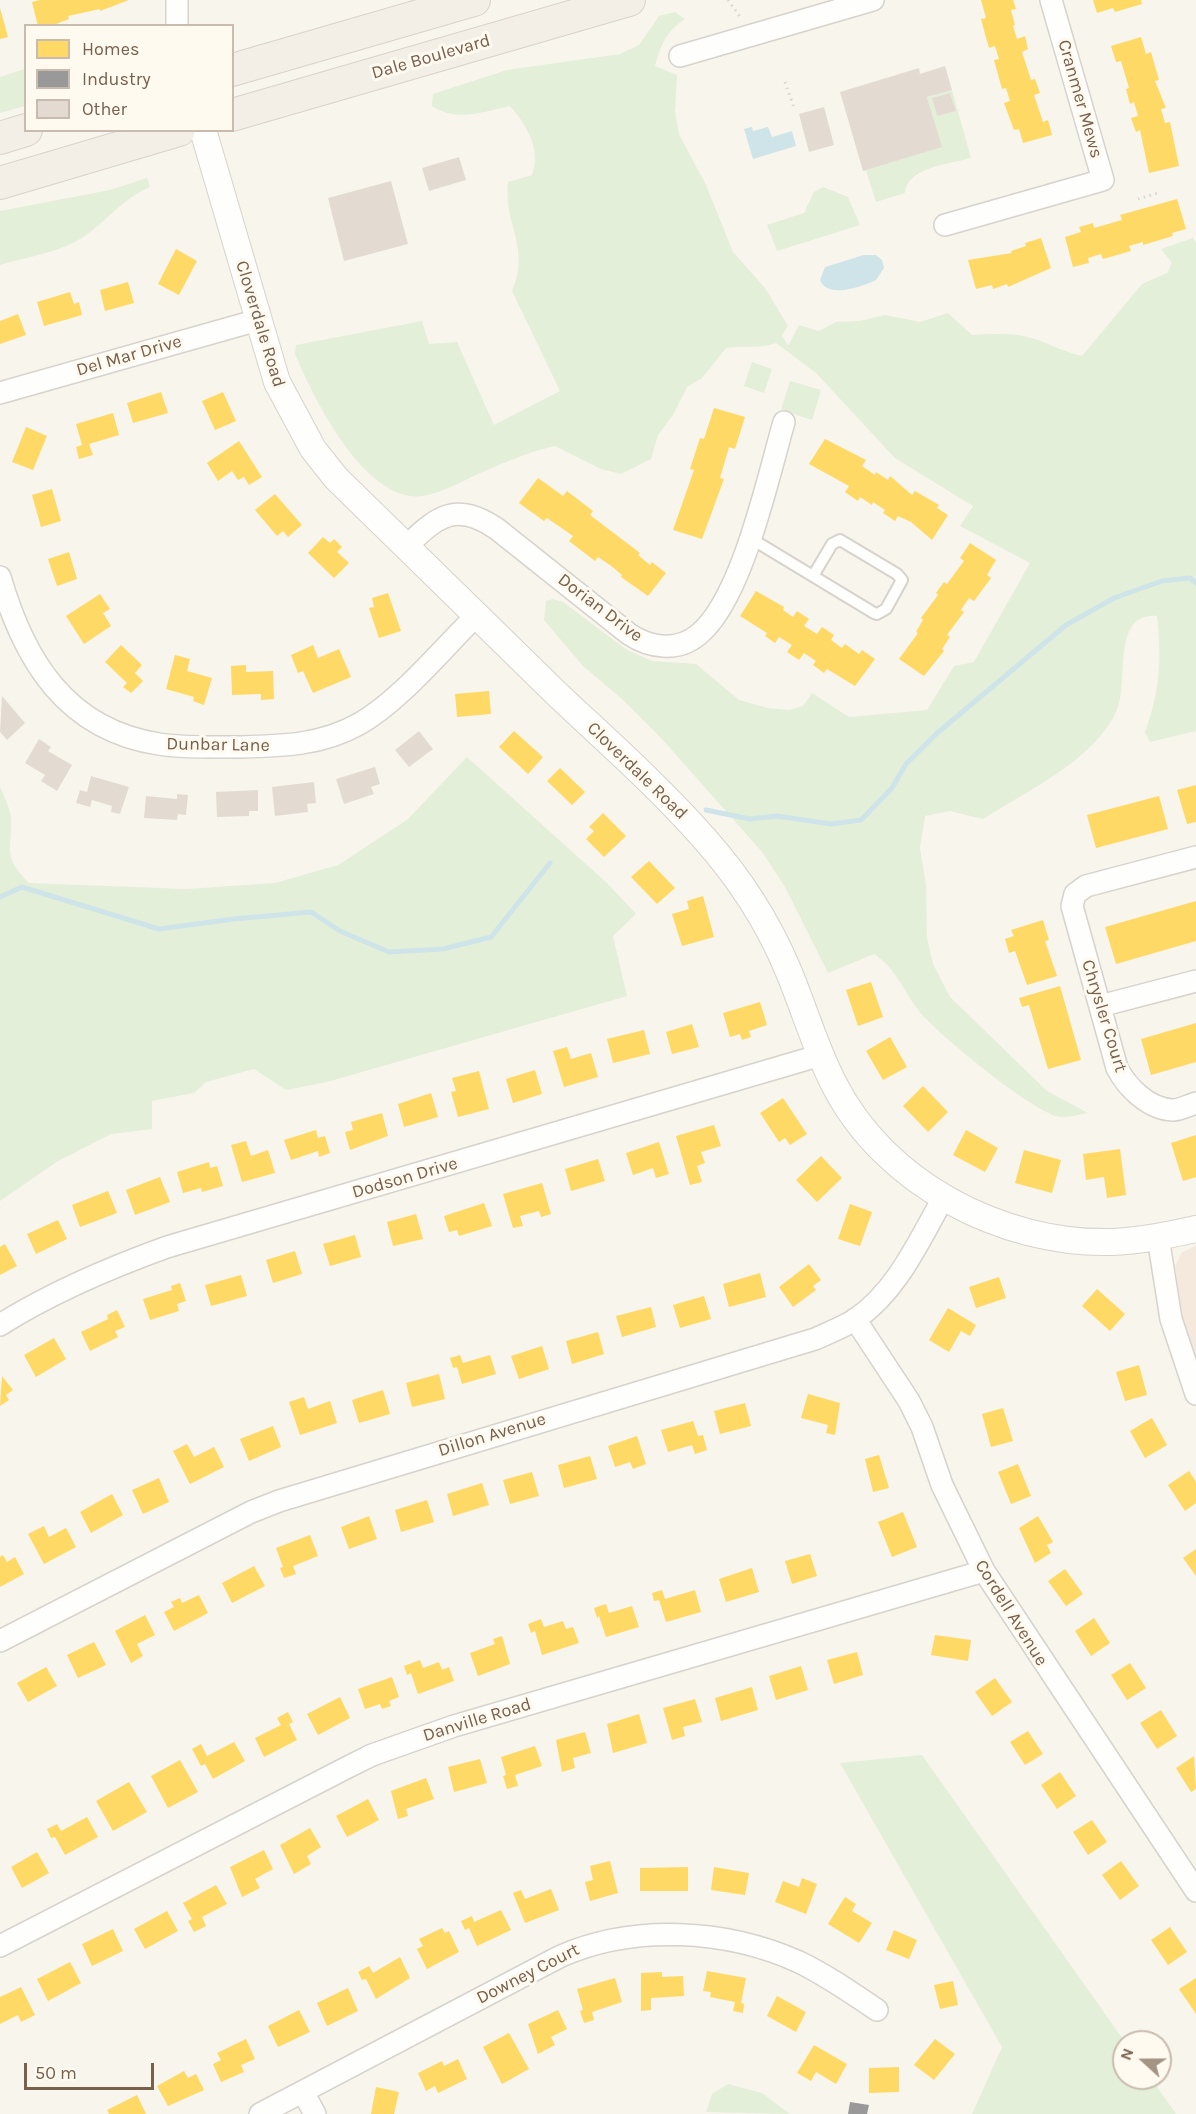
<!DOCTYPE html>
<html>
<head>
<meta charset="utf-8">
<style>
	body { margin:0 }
	#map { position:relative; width:1196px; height:2114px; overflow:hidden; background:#f8f5ed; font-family:Karla,sans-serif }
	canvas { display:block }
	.legend { position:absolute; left:24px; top:24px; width:210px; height:108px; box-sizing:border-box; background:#fffaf0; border:2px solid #c9bcae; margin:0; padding:8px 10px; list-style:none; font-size:18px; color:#77604c }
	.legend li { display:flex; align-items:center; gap:12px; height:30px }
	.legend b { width:30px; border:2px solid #c9bcae }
	.north { position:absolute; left:1112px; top:2030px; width:60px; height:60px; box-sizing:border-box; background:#fffaf0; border:2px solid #c9bcae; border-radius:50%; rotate:291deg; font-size:16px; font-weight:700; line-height:24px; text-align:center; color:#77604c }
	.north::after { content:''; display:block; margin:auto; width:21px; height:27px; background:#a49484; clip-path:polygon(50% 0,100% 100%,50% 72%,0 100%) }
	.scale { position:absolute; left:24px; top:2063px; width:130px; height:27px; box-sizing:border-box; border:3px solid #77604c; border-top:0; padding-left:8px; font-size:18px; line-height:21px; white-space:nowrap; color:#77604c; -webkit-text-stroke:4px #fffaf0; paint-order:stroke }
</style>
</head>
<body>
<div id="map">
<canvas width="1196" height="2114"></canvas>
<ul class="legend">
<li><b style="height:16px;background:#ffd966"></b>Homes</li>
<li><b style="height:16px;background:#999"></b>Industry</li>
<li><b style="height:16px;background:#e3dbd2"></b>Other</li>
</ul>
<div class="north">N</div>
<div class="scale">50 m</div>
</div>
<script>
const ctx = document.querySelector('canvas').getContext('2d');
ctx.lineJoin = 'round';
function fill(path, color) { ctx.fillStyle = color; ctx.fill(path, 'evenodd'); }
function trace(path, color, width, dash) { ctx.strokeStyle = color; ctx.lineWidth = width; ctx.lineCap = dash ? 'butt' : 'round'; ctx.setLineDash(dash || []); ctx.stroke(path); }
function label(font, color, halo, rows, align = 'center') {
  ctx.font = font + ' Karla,sans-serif'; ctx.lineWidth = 6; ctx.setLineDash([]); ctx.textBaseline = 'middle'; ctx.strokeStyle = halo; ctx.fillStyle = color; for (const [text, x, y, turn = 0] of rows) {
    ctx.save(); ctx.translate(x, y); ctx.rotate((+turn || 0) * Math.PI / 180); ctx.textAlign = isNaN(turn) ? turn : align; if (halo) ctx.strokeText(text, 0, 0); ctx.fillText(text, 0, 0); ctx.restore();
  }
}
fill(new Path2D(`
	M1196 1246V1361L1193 1362 1184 1325 1175 1266 1182 1252Z`), '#f5e9de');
fill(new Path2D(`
	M675 12 685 19C666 32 661 44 655 66L677 75 675 111 679 134 706 185 733 252 765 288 788 326 782 335 788 346 799 325 819 331 836 322 860 321 885 315 920 322 948 313 972 335C991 334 1010 333 1028 337 1047 342 1063 352 1082 356L1142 284 1167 273 1172 263 1161 249 1193 238 1196 243V731L1150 742 1145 732C1160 692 1162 658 1157 616 1111 612 1129 682 1117 710 1096 759 1027 791 983 819L950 811 925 816 920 848 926 885 927 938 933 964 950 997 1047 1091 1088 1113C1079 1114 1069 1118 1060 1117 1035 1114 936 1033 919 1011 904 992 895 967 874 954L828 973 785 887 762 852 662 739 622 699 583 666 544 620 546 601 553 599 563 602 627 650 652 661 696 664 739 700 768 708 789 710 803 706 812 693 849 717 927 710 954 666 974 662 1030 563 960 526 973 506 895 458 816 373 776 343C761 349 742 345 726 348L702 378 687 387 673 415 658 435 651 459 621 474 601 469 555 446C528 452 503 463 478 474 461 482 441 493 423 496 365 504 313 397 295 354L296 345 422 321 429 344 457 342 494 425 560 391 512 291C531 247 503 224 508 182L532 175C542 150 526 124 510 106 484 112 455 122 432 106L433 94 507 70 620 54 639 45 659 16Z
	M25 69V106L0 113V77Z
	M952 90 971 158C951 164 906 167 905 193L876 202 866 170 941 147 927 97ZM950 93 955 110 937 116 932 98Z
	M147 178 150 187C121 199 106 223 80 239 60 252 23 258 0 265V211L110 190Z
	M823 187 848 197 860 225 777 251 767 225 804 213 814 192Z
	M752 362 772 369 764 393 744 386Z
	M790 381 821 390 812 420 781 410Z
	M467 757 607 883 636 914 613 936 627 996 327 1082 286 1090 254 1069 206 1082 194 1093 152 1101V1129L111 1134 58 1161 0 1201V787C4 796 10 808 11 818 12 851 2 856 29 883L187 889 275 883 338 865 407 820Z
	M922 1755 1125 2042 1124 2078H1151L1176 2114H972L1002 2047 840 1763Z
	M728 2084 762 2093 790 2114 706 2112 712 2094Z`), '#e3efd8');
fill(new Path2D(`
	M752 127 753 131 768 127 772 137 792 131 796 146 753 159 744 129Z
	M864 255H876L882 260 884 268 876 280C862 287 827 299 820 280L825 267Z`), '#cfe4e8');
fill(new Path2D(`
	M40 0H129L100 11V9L68 16 69 19 51 26H38L32 2Z
	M981 0H1013L1016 9 1011 10 1015 25 1013 26 1017 39 1025 36 1028 49 1022 52 1031 80 1035 79 1040 93 1034 95 1043 122 1048 120 1052 135 1023 143 1019 129 1014 130 1004 103 1010 101 1006 88 1002 89 994 60 999 59 995 46 989 48 985 34 981 19 986 18Z
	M1093 0H1141L1142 4 1115 12 1113 8 1097 13Z
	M0 8 8 37 0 39Z
	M1141 37 1146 54 1151 52 1159 80 1155 81 1166 108 1161 109 1165 123 1170 122 1179 166 1149 173 1140 130 1136 132 1131 118 1138 116 1134 102 1130 104 1126 89 1129 88 1121 61 1116 62 1111 46Z
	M1177 199 1186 229 1172 233 1173 236 1143 245V242L1129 246 1131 251 1103 259 1101 254 1088 258 1089 263 1073 267 1065 237 1081 232 1079 227 1093 223 1094 228 1122 220 1120 215Z
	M1041 238 1051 268 1008 287 1007 284 993 289 992 285 976 289 968 260 1012 253 1011 251 1026 246 1025 243Z
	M176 249 197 261 179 295 158 284Z
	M128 282 134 303 105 311 100 290Z
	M70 292 74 304 79 302 82 315 44 326 37 302Z
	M18 314 26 335 0 344V321Z
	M161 392 168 413 133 423 127 403Z
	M223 392 236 421 215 430 202 401Z
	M714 408 745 417 735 449 729 447 720 478 724 479 702 539 673 530 694 470 690 469 700 438 704 439Z
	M113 413 119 435 89 444 93 455 79 459 76 447 82 445 76 424Z
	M26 427 47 436 33 470 12 462Z
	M825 439 866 460 862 466 875 475 876 472 888 480 890 476 912 495 915 491 939 505 937 508 948 515 932 540 911 522 898 516 895 521 883 513 885 510 873 502 872 505 860 497 858 501 845 492 849 486 809 464Z
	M239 441 262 477 249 485 244 477 238 480 232 471 218 481 207 463Z
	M538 478 563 496 567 491 593 511 590 515 640 553 638 555 650 565 652 562 666 573 648 596 621 577 622 575 610 565 598 557 595 561 569 541 573 536 547 518 544 521 519 503Z
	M52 489 61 521 41 527 32 495Z
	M275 494 302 525 288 537 283 531 277 536 255 510Z
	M323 537 330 543 334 539 342 547 337 552 349 563 334 578 308 553Z
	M970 543 996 560 987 575 991 578 974 601 969 598 961 610 964 612 947 635 950 637 942 649 944 651 924 676 899 659 918 633 916 632 923 620 921 618 938 595 936 593 944 582 947 584 964 561 960 558Z
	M69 552 77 579 57 586 48 559Z
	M756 591 784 607 783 610 793 617 797 611 809 619 804 626 817 634 822 627 834 635 831 640 842 648 845 644 859 654 862 650 875 659 855 686 827 669 824 673 813 665 816 661 804 653 799 660 787 652 792 645 779 637 775 643 765 636 767 633 740 616Z
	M388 593 401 631 379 638 369 608 374 607 372 598Z
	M100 594 110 609 103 613 111 626 84 644 66 616Z
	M121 645 142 665 135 673 143 681 131 693 123 687 127 683 105 662Z
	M313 645 318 658 339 649 351 677 313 693 303 671 298 673 291 655Z
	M175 655 190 659 187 671 212 678 204 705 193 701 194 697 166 689Z
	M246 665V672L273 671 274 699 261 700V694L232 695 231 666Z
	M489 691 491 714 457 717 455 694Z
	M514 731 543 757 528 774 499 747Z
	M560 768 585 792 572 805 547 781Z
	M1196 785V822L1187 824 1177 790Z
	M1159 796 1168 829 1096 848 1087 815Z
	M603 813 626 836 604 857 586 839 594 831 589 827Z
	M649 861 675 888 657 904 631 877Z
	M703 896 714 937 682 946 672 914 689 909 687 901Z
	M1196 901V941L1116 964 1105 927Z
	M1043 920 1049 940 1045 941 1057 976 1027 985 1015 951 1009 953 1005 939 1014 936 1011 930Z
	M871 982 883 1017 858 1026 846 990Z
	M1060 986 1081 1060 1048 1069 1029 1005 1022 1007 1019 998Z
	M760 1002 767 1025 749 1031 751 1037 742 1040 740 1034 730 1037 723 1013Z
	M1196 1023V1062L1151 1075 1141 1039Z
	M692 1024 699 1047 672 1054 666 1032Z
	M644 1030 650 1054 613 1063 607 1039Z
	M890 1037 907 1067 883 1080 866 1051Z
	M567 1047 571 1059 591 1053 598 1077 564 1087 553 1051Z
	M535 1070 542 1094 513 1103 506 1079Z
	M479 1071 489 1109 458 1117 451 1092 456 1091 452 1078Z
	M923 1086 948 1112 928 1132 903 1106Z
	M431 1093 438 1117 404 1127 398 1104Z
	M783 1098 807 1134 790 1145 785 1138 779 1142 760 1113Z
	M382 1113 388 1136 350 1150 345 1132 353 1130 351 1122Z
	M714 1125 721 1146 701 1152 705 1163 697 1166 702 1182 690 1185 676 1136Z
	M316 1130 318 1138 325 1136 330 1153 319 1157 318 1151 291 1160 284 1140Z
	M966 1130 998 1148 985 1172 953 1155Z
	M1196 1135V1177L1183 1181 1171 1143Z
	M246 1141 251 1156 268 1150 275 1173 242 1182 231 1145Z
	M659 1142 669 1174 656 1178 653 1168 633 1175 626 1153Z
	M1120 1149 1126 1195 1107 1198 1104 1177 1086 1180 1083 1154Z
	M1024 1150 1061 1160 1052 1193 1015 1183Z
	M821 1156 842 1178 817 1202 796 1180Z
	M598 1159 605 1181 571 1191 565 1169Z
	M209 1162 210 1168 217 1166 223 1186 202 1192 201 1188 183 1193 177 1172Z
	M160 1177 170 1202 135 1215 126 1190Z
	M542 1183 551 1214 541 1217 539 1211 520 1216 523 1226 513 1228 503 1194Z
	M108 1191 117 1213 80 1227 72 1205Z
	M484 1203 492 1226 459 1236 457 1230 449 1232 444 1216Z
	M850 1204 872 1212 860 1246 838 1239Z
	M416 1214 423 1239 393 1246 387 1222Z
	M58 1220 67 1239 36 1254 27 1234Z
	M355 1235 361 1257 330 1266 323 1244Z
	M5 1244 17 1266 0 1275V1247Z
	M295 1251 302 1274 273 1283 266 1260Z
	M809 1264 821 1280 813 1286 816 1290 793 1307 779 1287Z
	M760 1273 766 1297 729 1307 723 1284Z
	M241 1275 247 1296 211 1306 205 1285Z
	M999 1277 1006 1298 976 1308 969 1287Z
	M180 1283 186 1301 177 1304 179 1311 150 1320 143 1299 172 1290 171 1286Z
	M1097 1289 1125 1314 1110 1331 1082 1306Z
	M704 1296 711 1319 680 1328 673 1305Z
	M651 1307 656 1327 622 1337 616 1316Z
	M948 1308 976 1325 970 1336 961 1331 949 1352 929 1340Z
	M117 1310 125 1327 115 1331 118 1337 90 1351 81 1332 108 1319 107 1315Z
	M598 1332 604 1354 572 1364 566 1341Z
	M54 1338 66 1359 36 1377 24 1355Z
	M542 1346 549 1369 519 1379 511 1356Z
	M460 1355 463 1363 490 1355 496 1374 462 1384 457 1367 453 1368 450 1358Z
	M1139 1365 1147 1395 1125 1401 1116 1372Z
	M439 1374 445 1399 412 1407 406 1383Z
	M2 1376 13 1390 6 1395 9 1400 0 1406Z
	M383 1390 390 1414 359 1423 352 1400Z
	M808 1394 840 1403 835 1435 826 1433 828 1425 801 1418Z
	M304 1397 308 1409 330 1401 337 1423 300 1435 289 1402Z
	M745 1403 751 1426 720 1434 714 1411Z
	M1003 1408 1013 1441 991 1447 982 1414Z
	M1152 1418 1167 1445 1145 1458 1130 1431Z
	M693 1421 698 1436 703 1435 707 1450 695 1454 692 1445 668 1452 661 1430Z
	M273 1426 281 1447 249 1461 240 1439Z
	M637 1436 646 1464 633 1469 630 1462 615 1467 608 1446Z
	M187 1444 194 1457 214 1447 224 1467 190 1484 173 1451Z
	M879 1455 889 1488 873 1492 865 1459Z
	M590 1456 597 1479 564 1488 558 1465Z
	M1018 1464 1031 1496 1011 1504 998 1472Z
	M1189 1471 1196 1482V1503L1185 1511 1168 1485Z
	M532 1472 539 1496 510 1504 503 1480Z
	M159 1478 169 1502 143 1514 132 1490Z
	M482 1483 489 1505 453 1516 447 1494Z
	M112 1494 123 1515 91 1533 80 1512Z
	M427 1500 434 1522 401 1532 395 1510Z
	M903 1512 917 1547 892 1557 878 1522Z
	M369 1516 377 1539 349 1549 341 1527Z
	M1038 1516 1053 1542 1047 1545 1051 1553 1035 1563 1019 1528Z
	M44 1526 49 1537 66 1528 76 1547 44 1564 28 1534Z
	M310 1535 318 1556 293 1566 296 1574 284 1578 280 1568 283 1567 276 1548Z
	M1196 1549V1576L1183 1558Z
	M810 1554 817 1576 792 1584 785 1561Z
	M3 1555 7 1562 15 1557 24 1574 0 1587V1557Z
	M254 1566 265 1586 232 1603 222 1583Z
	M752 1568 759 1592 726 1602 719 1579Z
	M1065 1569 1083 1594 1066 1606 1048 1581Z
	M662 1590 665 1599 695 1590 701 1612 666 1622 659 1600 654 1601 652 1593Z
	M199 1595 208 1613 174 1631 164 1612 174 1607 171 1602 180 1598 182 1603Z
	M606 1604 609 1613 632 1606 639 1627 606 1637 599 1616 597 1618 594 1608Z
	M145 1615 155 1635 137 1644 143 1656 131 1663 115 1631Z
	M1094 1618 1110 1643 1091 1656 1075 1631Z
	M541 1619 544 1627 563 1621 566 1629 573 1627 579 1643 542 1655 535 1631 531 1633 528 1624Z
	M935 1635 971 1640 968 1661 931 1655Z
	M502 1636 510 1664 478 1676 470 1653 495 1644 493 1639Z
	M94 1642 106 1665 78 1678 67 1655Z
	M857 1652 863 1675 834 1684 827 1660Z
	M420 1660 423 1668 439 1662 442 1670 449 1667 454 1681 418 1694 411 1673 407 1675 404 1666Z
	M1130 1663 1146 1688 1127 1700 1111 1675Z
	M801 1666 808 1690 776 1700 769 1676Z
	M46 1667 57 1686 28 1702 17 1683Z
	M392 1677 399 1697 389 1701 391 1706 382 1709 380 1704 365 1709 358 1689Z
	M995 1678 1012 1702 992 1716 975 1692Z
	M752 1687 758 1710 721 1721 715 1698Z
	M340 1697 350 1718 318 1735 307 1714Z
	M695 1699 702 1722 683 1727 685 1736 672 1740 663 1708Z
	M1161 1710 1177 1736 1157 1749 1140 1723Z
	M288 1712 293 1722 289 1724 297 1740 264 1757 255 1738 281 1725 277 1718Z
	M639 1714 647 1743 613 1753 607 1724Z
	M1028 1731 1043 1754 1025 1765 1010 1742Z
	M585 1732 591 1753 573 1758 575 1768 562 1772 556 1740Z
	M234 1742 245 1761 213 1779 205 1764 201 1766 192 1749 201 1744 207 1756Z
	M535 1746 542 1766 515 1775 518 1786 507 1789 503 1776 506 1775 501 1757Z
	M1194 1756 1196 1789 1191 1792 1176 1768Z
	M480 1759 487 1783 454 1792 448 1767Z
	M180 1760 198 1792 168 1808 151 1776Z
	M1060 1772 1076 1796 1057 1809 1041 1785Z
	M426 1778 434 1799 406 1809 408 1816 398 1819 391 1791Z
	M129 1782 147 1812 113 1831 96 1801Z
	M368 1799 379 1820 347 1837 336 1816Z
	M87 1817 98 1837 65 1855 55 1837 51 1838 47 1829 57 1824 61 1831Z
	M1092 1820 1107 1842 1088 1855 1073 1832Z
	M310 1828 321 1847 307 1856 311 1864 294 1874 280 1845Z
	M264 1850 273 1869 255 1879 260 1888 242 1897 230 1867Z
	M37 1852 49 1873 22 1888 11 1867Z
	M610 1861 618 1893 590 1901 585 1882 593 1880 590 1866Z
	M1121 1861 1139 1886 1120 1900 1102 1875Z
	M688 1867V1891H640V1868Z
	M714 1867 749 1873 745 1895 711 1890Z
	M802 1878 817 1884 806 1914 775 1902 783 1881 799 1887Z
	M216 1885 227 1904 202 1917 206 1926 194 1932 188 1921 192 1919 183 1903Z
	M551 1889 559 1910 525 1923 513 1893 521 1890 525 1899Z
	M845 1897 856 1904 852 1911 872 1923 859 1943 828 1924Z
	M501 1910 511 1930 477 1946 469 1928 465 1930 461 1921 472 1916 474 1922Z
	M167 1911 178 1931 145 1949 134 1929Z
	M1170 1927 1187 1952 1168 1965 1151 1940Z
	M442 1928 445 1933 449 1931 459 1952 427 1969 417 1949 423 1946 419 1939Z
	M113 1929 123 1951 92 1966 82 1944Z
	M894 1930 917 1940 909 1959 886 1950Z
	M400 1957 410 1978 376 1999 366 1979 362 1980 358 1972 369 1966 373 1973Z
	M70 1962 81 1983 48 2001 37 1979Z
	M707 1971 746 1978 741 2003 744 2004 743 2013 733 2011 735 2002 710 1997 711 1992 703 1991Z
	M662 1972V1977L683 1976 684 1996 651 1998V2010L641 2011V1973Z
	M615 1978 622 2002 592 2012 594 2020 584 2023 580 2011 583 2010 577 1989Z
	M1196 1978V2014L1179 1989Z
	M953 1981 958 2005 940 2009 934 1985Z
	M21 1987 35 2015 21 2022 18 2015 0 2024V1997Z
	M348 1988 358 2011 327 2026 317 2003Z
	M777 1996 806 2012 796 2032 767 2016Z
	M299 2010 310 2032 278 2047 268 2026Z
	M558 2010 567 2029 551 2037 555 2045 538 2054 528 2024Z
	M509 2033 529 2069 502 2084 483 2047Z
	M246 2039 255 2059 241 2065 244 2072 221 2082 213 2064 221 2060 217 2053Z
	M935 2039 955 2054 934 2080 914 2065Z
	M814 2045 847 2064 836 2084 816 2072 811 2081 797 2073Z
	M458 2059 467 2079 438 2093 435 2086 426 2091 418 2073 442 2061 444 2066Z
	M899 2067V2092L869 2093V2068Z
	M184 2071 188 2078 196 2074 204 2090 168 2106 157 2086Z
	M376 2087 399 2092 394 2114H371Z
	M137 2095 146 2114H109L107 2110Z`), '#ffd966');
fill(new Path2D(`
	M850 2102 869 2105 867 2114H848Z`), '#999');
trace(new Path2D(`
	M706 810 750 819 777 816 831 824 861 820 892 788 906 764 936 734 1066 625 1114 598 1162 581 1190 578 1196 583
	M0 897 22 887 159 929 234 919 311 912 340 931 389 952 443 949 491 937 550 863`), '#cfe4e8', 5);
fill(new Path2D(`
	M945 66 952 90 927 97 942 147 863 171 840 92 919 68 920 74Z
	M950 93 956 111 937 116 932 98Z
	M824 107 834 145 809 152 799 114Z
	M459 157 466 180 429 191 422 168Z
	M391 181 408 244 344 261 328 198Z
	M2 696 25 723 7 740 0 732Z
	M419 731 433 749 409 767 395 750Z
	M39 739 51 747 48 751 72 765 57 791 41 781 45 775 25 763Z
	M375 767 380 784 371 787 374 794 344 804 336 779Z
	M91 776 129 787 120 814 111 812 112 806 92 800 90 807 76 803 80 790 87 792Z
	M314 782 316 803 307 804 308 812 275 816 272 787Z
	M258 790V811H249V816L217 817 216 792Z
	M177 794 188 795 186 815 178 814 177 820 144 818 146 796 177 799Z`), '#e3dbd2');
const service = new Path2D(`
	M750 538 874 613 877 614 886 609 902 580 897 574 840 540 832 544 813 576`);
const minor = new Path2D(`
	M177 0V26
	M680 56 873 0
	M945 225 1103 180 1051 0
	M0 393 258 320
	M406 547C437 516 456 501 497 529L629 634C650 648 677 652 698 635 742 600 768 477 784 422
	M0 577C24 660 66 730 159 744 184 748 210 747 236 747 279 746 320 746 359 724 400 701 442 649 476 616
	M1196 857 1086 886 1075 894 1072 906 1117 1068C1127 1087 1148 1109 1173 1110 1180 1110 1189 1105 1196 1103
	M1100 1006 1196 981
	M1158 1237 1171 1319 1196 1394
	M855 1319 909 1401 922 1427 942 1485 984 1571 1196 1891
	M0 1325C52 1292 109 1268 167 1247L821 1055
	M0 1641 251 1512 279 1501 815 1339C828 1333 844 1327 856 1319 898 1290 919 1240 944 1197
	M0 1946 348 1767 372 1755 454 1726 984 1571
	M303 2092 315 2114
	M260 2114 561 1956C634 1924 726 1929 799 1962 826 1975 852 1993 877 2010`);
const tertiary = new Path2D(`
	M203 130 277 382 313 449 336 478C411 551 485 624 559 696 608 742 659 787 703 837 738 876 768 922 788 970 804 1008 815 1047 834 1084 884 1183 1002 1245 1112 1242 1141 1241 1168 1235 1196 1229`);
const primary = new Path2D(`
	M232 70 474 0
	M232 115 629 0
	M0 138 26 130
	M0 183 179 130`);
trace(service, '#d7d2cb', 14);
trace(minor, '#d7d2cb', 24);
trace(tertiary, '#d7d2cb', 28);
trace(primary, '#d9d2cb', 34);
trace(new Path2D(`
	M728 0 741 18
	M785 82 794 108
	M1138 199 1158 193`), '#dad5d0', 3, [1.5, 4.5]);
trace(service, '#fefefc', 10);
trace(minor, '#fefefc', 21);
trace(tertiary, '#fefefc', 26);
trace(primary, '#f3efe6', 32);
label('18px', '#77604c', '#fffaf0', [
	["Dale Boulevard",431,57,-16],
	["Cranmer Mews",1080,99,74],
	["Cloverdale Road",260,324,73],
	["Del Mar Drive",129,356,-16],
	["Dorian Drive",600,608,37],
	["Dunbar Lane",218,745,1],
	["Cloverdale Road",637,771,44],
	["Chrysler Court",1104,1016,73],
	["Dodson Drive",405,1178,-16],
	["Dillon Avenue",492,1435,-17],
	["Cordell Avenue",1011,1613,58],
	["Danville Road",477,1720,-17],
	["Downey Court",528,1974,-27]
]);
</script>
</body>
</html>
